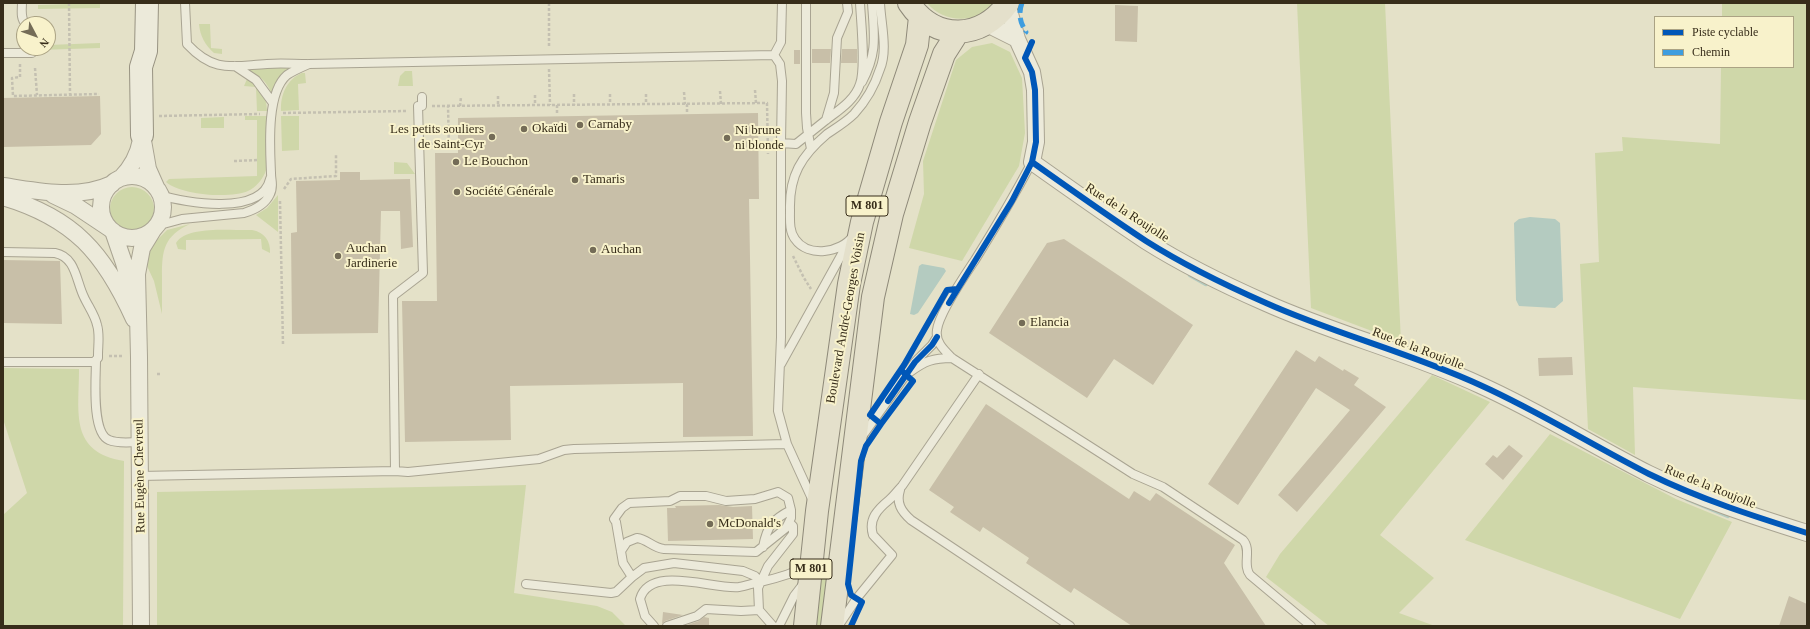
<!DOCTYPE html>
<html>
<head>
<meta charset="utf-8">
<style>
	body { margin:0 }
	#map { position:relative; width:1810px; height:629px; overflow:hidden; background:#e4e1c8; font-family:Georgia,serif }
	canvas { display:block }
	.frame { position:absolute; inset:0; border:4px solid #372d1a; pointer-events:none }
	.legend { position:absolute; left:1654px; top:16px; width:140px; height:52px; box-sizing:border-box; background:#f8f2cb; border:1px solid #aba384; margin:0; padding:5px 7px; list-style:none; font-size:12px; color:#372d1a }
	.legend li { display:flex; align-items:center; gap:8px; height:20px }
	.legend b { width:20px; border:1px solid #aba384 }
	.north { position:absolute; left:16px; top:16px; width:40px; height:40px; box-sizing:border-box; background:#f8f2cb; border:1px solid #aba384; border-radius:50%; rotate:131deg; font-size:11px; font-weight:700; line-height:16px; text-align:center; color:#372d1a }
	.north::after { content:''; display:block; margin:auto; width:14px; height:18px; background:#746c57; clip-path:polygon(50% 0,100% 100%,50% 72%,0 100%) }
</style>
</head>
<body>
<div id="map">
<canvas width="1810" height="629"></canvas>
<div class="frame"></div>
<ul class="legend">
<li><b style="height:5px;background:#0057b8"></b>Piste cyclable</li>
<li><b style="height:5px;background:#3e9ddf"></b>Chemin</li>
</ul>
<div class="north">N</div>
</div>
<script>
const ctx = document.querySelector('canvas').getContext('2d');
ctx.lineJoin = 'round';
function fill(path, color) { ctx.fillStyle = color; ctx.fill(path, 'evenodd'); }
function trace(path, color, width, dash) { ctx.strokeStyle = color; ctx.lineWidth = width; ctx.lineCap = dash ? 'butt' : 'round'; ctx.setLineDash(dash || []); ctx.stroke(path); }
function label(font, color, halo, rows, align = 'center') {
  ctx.font = font + ' Georgia,serif'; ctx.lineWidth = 4; ctx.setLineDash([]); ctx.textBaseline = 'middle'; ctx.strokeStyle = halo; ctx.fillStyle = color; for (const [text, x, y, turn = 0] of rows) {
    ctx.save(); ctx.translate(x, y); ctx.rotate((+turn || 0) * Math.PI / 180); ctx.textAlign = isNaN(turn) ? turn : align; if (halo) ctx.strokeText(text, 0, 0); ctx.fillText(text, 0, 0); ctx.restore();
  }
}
fill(new Path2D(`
	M100 3V8L38 9V5Z
	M927 3H993C978 25 943 23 927 3Z
	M1297 3H1385L1401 342 1311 308Z
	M1722 3H1807V400L1633 387 1635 455 1588 429 1580 264 1599 262 1595 153 1623 151 1622 137 1720 144 1721 67H1793V17H1722Z
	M199 24H210L211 48 222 49V54L214 53C205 45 200 36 199 24Z
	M100 43V48L39 50V48H48V45Z
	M992 43 1010 52 1022 78 1025 133 1019 166 962 261 909 248 924 194 923 161 956 60 972 47Z
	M291 67 272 94C264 77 260 78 247 69Z
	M405 71H412L413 86H398L400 76Z
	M302 73H305L306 83 298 84 299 110 281 111C280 95 287 79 302 73Z
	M247 79C260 83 267 98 267 111H257L256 87 244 86Z
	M245 116H267C267 131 271 160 265 173 261 181 256 187 248 191 231 199 180 195 166 182L169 179 257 176V120H245Z
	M281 116H299V150L282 151Z
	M224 117V128H201V118Z
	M394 162 407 163 415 174H394Z
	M110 209a22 22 0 1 1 44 0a22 22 0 1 1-44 0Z
	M278 195V232L256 215 267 208Z
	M190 224C164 236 162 250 162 276 162 289 162 301 162 314L154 281 147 266V257L151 246 167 230Z
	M252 230C264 232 271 241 270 253L262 249 261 239 186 240V250L178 249 176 243C187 225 234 231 252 230Z
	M3 368 79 369C79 413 69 452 124 461L123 626H3V515L27 493 3 419Z
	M1432 375 1490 402 1380 535 1434 578 1399 613 1435 626H1329L1266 577 1280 554Z
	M1550 434 1676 499 1732 522 1680 619 1465 540Z
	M526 485 514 593 597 606 612 612 626 626H157V492Z
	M820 575 829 576 823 626H814Z`), '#cfd7a9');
fill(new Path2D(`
	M1530 217 1555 219 1560 223 1563 301 1555 308 1519 306 1516 300 1514 223 1519 219Z
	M922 264 944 268 946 271 918 313 914 315 910 314 919 266Z`), '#b4cbc0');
trace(new Path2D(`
	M1190 275 1206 284
	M1687 499 1728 516`), '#b4cbc0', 4.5);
fill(new Path2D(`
	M1115 5 1138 6 1137 42 1115 41Z
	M812 49H831L830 63H812Z
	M842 49H857V63H841Z
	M794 50H800V64H794Z
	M100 96 101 134 91 145 3 147V98Z
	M758 113 759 199H749L753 436 683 437V383L510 386 511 440 405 442 402 301H437L435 153H458V118Z
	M340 172H360V180L410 179 413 247 401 249 400 211H381L378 333 292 334 291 233 297 232 296 181 340 180Z
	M1064 239 1193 325 1153 385 1114 359 1087 398 989 333 1047 243Z
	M3 260 60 261 62 324 3 323Z
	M1296 350 1315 362 1319 356 1343 371 1344 369 1359 378 1354 385 1386 407 1297 512 1278 495 1350 410 1316 388 1238 505 1208 484Z
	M1572 357 1573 375 1539 376 1538 358Z
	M986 404 1129 499 1134 491 1150 501 1156 493 1235 545 1224 563 1266 626H1132L1074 588 1071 593 1026 563 1029 558 983 527 980 532 950 512 954 507 929 490Z
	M1509 445 1523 456 1503 480 1485 464 1493 455 1497 458Z
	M719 505 733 507 752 506 753 539 668 541 667 508H676L675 506Z
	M1789 596 1807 604V626H1779Z
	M663 612 683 615 665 621 662 624Z
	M704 617 709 618V626H684L699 621Z`), '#c8bfa8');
const lane = new Path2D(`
	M22 3C22 10 20 19 26 24
	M185 3 187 44C214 73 231 66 267 64 280 63 294 64 307 64
	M806 3V113L807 128 811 149
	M3 53H32
	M774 55 781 42 782 3
	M235 66 256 80 273 103
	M862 82C878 52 874 35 872 3
	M826 120C839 110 855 100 860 84 866 68 861 22 860 3
	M781 143 796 144 826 120 834 93 837 38 848 12 847 3
	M1032 162C1014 196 995 228 975 260 965 275 939 313 937 330 935 342 944 350 952 358L1133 474 1163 487 1243 540C1252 550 1242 565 1250 575L1311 626
	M160 195C186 203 262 216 270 179
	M156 226 182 219 244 213C254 210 265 205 270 194 274 187 271 181 271 173 270 148 266 93 287 75 293 71 302 67 309 64L774 55 780 64 782 81 781 143V337L778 411 787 444 813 501
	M853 236C841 253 808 258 795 239 789 231 790 220 790 210 789 176 801 156 827 134 836 128 846 122 854 114 865 102 875 85 880 69 888 50 881 24 880 3
	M3 252 55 253C76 257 76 281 84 297 88 306 95 315 97 325 100 334 98 345 98 355V358L94 362H3
	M96 360C96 377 91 433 109 440 118 444 130 442 140 442
	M781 364 848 243
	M910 372C925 361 933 358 952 358
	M861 438 915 362 932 345 937 337
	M395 471 408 472 539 459 564 450 574 449 787 444
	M140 476 395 471 393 296 423 273 418 106H422V97
	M900 490C896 503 901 511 911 520L1070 626
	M621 551 627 542 637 538C647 539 653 548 664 549L756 552 786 528 791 518V510
	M632 577 623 563 616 522 614 519 622 508 629 503 670 501 680 496H706L726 501 755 499 778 492 788 498 791 510C772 520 767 526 763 547
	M526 584 611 593 616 592 632 577 644 568 674 563 743 571 755 576 761 582
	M839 625 857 598 892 555 873 535C868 519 878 509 889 500 894 496 898 490 902 486L979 374
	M654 626 645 616 640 599C650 564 714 590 739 587 746 586 753 583 760 582 778 578 793 574 809 565
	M667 626 697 616 706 609 741 611 759 610
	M773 626 759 610 758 588 768 566 793 534V526L790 523
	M779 626 794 596 804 583`);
const street = new Path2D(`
	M1007 3 1017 39 1032 72 1035 90 1036 142 1032 162C1070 189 1108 216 1146 241 1184 265 1225 285 1266 303 1335 334 1411 353 1480 385 1538 411 1592 445 1649 474 1700 499 1753 516 1807 533
	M987 24 1017 39
	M142 135 148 169 156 187
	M101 207a31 31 0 1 1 62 0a31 31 0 1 1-62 0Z
	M121 178C132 167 138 156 141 140
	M3 186C39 191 78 200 112 184
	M53 195 76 206 109 228
	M3 197C74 218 104 253 134 319
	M113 231 124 263 131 289
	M141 626 139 357 137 274 142 248 153 230`);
const secondary = new Path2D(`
	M142 135 141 67 146 51 147 3`);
const primary = new Path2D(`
	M909 3C935 42 982 40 1008 3
	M805 626 817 511 849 284 862 222 891 122 917 45 920 17
	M832 626 873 297 892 214 920 122 944 54 958 32`);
trace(lane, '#a9a492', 10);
trace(street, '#a9a492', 18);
trace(secondary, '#989382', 24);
trace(primary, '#8e8979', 24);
trace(new Path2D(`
	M69 3 70 94
	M549 3V48
	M19 32V43
	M20 64V77L12 78 13 96 99 94
	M35 68 37 95
	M549 69 550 105
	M755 90 756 103
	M720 91 721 104
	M684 92 685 104
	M574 94V105
	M610 94V104
	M646 94V104
	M535 95V105
	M498 96V106
	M687 104V114
	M557 105V115
	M432 106 767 103 768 154
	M460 106 461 97
	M283 113 408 111
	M159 116 260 114
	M430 143 449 148 448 106
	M449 148H458
	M234 161 259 160
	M284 189 291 179 336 176V155
	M280 201 283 345
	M793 256 804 278 811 289
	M109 356H124
	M157 374H161`), '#c4c0b1', 2.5, [3, 2]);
trace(lane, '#eceada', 8);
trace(street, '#eceada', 16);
trace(secondary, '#eceada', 22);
trace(primary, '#e4e0cb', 22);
trace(new Path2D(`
	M1022 3C1018 14 1020 22 1026 32L1025 33`), '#3e9ddf', 5, [10, 5]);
trace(new Path2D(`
	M1032 162C1070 189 1108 216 1146 241 1184 265 1225 285 1266 303 1335 334 1411 353 1480 385 1538 411 1592 445 1649 474 1700 499 1753 516 1807 533
	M949 303 1012 201 1032 162 1036 142 1035 90 1032 72 1025 58 1032 42
	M888 401 915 362 932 345 937 337
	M881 424 913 381 902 371
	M851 626 862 602 851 595 848 584 861 461 866 446 881 424 870 415 904 365 947 290 957 289`), '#0057b8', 6);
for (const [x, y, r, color] of [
	[580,125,4,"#746c57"],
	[524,129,4,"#746c57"],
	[492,137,4,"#746c57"],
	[727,138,4,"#746c57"],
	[456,162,4,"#746c57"],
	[575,180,4,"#746c57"],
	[457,192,4,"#746c57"],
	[593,250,4,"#746c57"],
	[338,256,4,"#746c57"],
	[1022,323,4,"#746c57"],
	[710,524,4,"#746c57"]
]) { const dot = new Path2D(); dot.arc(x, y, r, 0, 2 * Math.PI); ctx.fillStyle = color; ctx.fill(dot); trace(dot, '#f8f2cb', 1.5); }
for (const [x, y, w] of [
	[867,206,42],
	[811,569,42]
]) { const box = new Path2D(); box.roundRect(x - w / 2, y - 10, w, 20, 3); ctx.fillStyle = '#f8f2cb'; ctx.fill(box); trace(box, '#372d1a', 1); }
label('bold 12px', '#372d1a', null, [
	["M 801",867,206],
	["M 801",811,569]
]);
label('13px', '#372d1a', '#f8f2cb', [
	["Carnaby",588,125],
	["Okaïdi",532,129],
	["Les petits souliers",484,130,"right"],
	["de Saint-Cyr",484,145,"right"],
	["Ni brune",735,131],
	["ni blonde",735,146],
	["Le Bouchon",464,162],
	["Tamaris",583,180],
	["Société Générale",465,192],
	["Auchan",346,249],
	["Jardinerie",346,264],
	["Auchan",601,250],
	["Elancia",1030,323],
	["McDonald's",718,524]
], 'left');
label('13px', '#372d1a', '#f8f2cb', [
	["Rue de la Roujolle",1127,213,33],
	["Boulevard André-Georges Voisin",846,318,-80],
	["Rue de la Roujolle",1418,349,21],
	["Rue Eugène Chevreul",140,476,-91],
	["Rue de la Roujolle",1710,487,22]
]);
</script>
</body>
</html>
